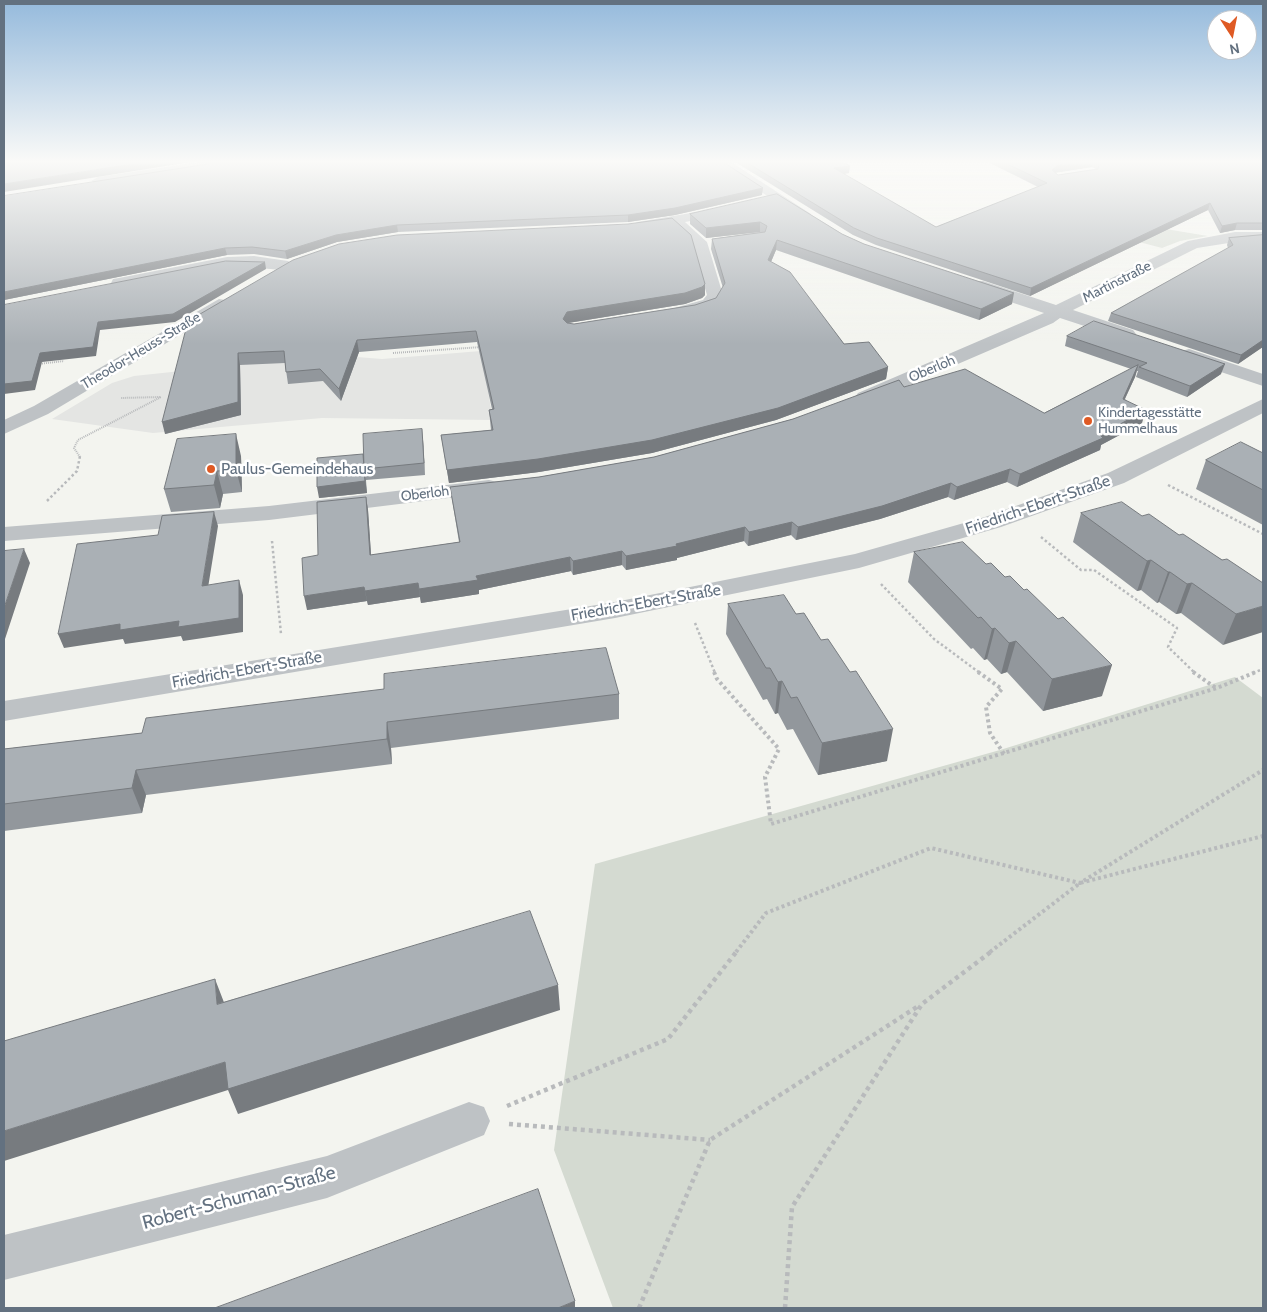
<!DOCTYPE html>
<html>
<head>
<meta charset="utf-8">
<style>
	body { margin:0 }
	#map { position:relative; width:1267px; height:1312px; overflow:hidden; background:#f3f4ef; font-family:Cabin,sans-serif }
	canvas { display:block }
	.frame { position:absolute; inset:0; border:5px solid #637180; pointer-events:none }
	.north { position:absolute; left:1207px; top:10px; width:50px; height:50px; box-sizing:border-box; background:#fff; border:1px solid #c1c6cc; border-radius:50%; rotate:169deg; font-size:14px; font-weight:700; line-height:20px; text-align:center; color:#637180 }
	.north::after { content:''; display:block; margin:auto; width:18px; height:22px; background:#df5a24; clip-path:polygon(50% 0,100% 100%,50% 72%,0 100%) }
</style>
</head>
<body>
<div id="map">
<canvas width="1267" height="1312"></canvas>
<div class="frame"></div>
<div class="north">N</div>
</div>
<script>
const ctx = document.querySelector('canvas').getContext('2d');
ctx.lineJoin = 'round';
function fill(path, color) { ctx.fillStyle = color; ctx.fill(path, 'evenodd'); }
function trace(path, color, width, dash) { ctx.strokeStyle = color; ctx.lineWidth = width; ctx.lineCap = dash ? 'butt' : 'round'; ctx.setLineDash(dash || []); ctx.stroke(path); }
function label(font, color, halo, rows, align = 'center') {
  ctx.font = font + ' Cabin,sans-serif'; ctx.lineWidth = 5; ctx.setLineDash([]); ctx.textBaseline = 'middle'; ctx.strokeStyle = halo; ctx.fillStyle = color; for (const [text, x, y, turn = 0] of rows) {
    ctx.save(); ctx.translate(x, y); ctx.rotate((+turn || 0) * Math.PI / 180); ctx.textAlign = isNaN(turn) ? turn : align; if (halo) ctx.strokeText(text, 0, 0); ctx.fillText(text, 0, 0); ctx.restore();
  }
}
fill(new Path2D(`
	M481 351 493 420 322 418 153 433 52 419 112 383 134 376 332 355 382 359Z`), '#e4e5e3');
fill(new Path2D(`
	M1148 226 1208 236 1180 241 1162 248 1089 229Z
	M1235 677 1263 698V1308H613L554 1150 595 864 1000 750Z`), '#d4dad1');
trace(new Path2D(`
	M393 353 482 347
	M38 364 64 361
	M80 457 74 448 78 440 161 397 121 398`), '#b8babc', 2, [1, 1]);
trace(new Path2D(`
	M1168 485 1263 534
	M47 501 77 471 80 456
	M1041 537 1081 570H1094L1177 628 1168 647 1195 673
	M272 541 281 634
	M881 584 934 639 980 673
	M695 623 715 673
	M1253 673 1263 669`), '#b8babc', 2.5, [2.5, 2.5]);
trace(new Path2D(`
	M714 672 717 679 779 749 765 777 771 824 1217 688 1256 672
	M978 672 1002 689 986 707 990 733 1004 754
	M1193 672 1216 688
	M736 952 766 913 931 848 1080 883 1263 770
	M990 952 1080 883 1263 836`), '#b8babc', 4, [3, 3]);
trace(new Path2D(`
	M507 1106 668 1039 737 951
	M509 1124 710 1140
	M639 1308 710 1140 920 1005
	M785 1308 792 1207 922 1004 992 951`), '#b8babc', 4.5, [4, 4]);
fill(new Path2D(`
	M213 160H246L240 164 98 185 91 181 98 177Z
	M713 160H728L811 214 809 217H799Z
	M726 207 731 208 733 211 731 214 685 222 707 242 723 295 715 308 677 318 671 317 668 313 671 309 703 300 707 295 692 244 671 225 638 230 631 226 638 222Z
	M1235 232H1263V240L1235 242 1197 248 1073 310 1133 330 1136 334 1133 338H1121L1060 318 1053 323 872 401H858L855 397 858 393 1044 313 971 289 969 285 971 281H983L1056 305 1188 241Z
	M254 256 288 261 296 266C290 274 252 266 240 266 200 268 159 280 119 288L113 287 111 283 113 279 119 278 227 257Z
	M219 299 225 300 228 304 225 308 48 414 4 434V420L34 406Z
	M1189 349 1263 374V386L1182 359 1180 355 1182 351Z
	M1263 399V413L1124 483 1001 527 859 568 615 618 4 721V701L615 602 855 554 985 517 1108 473Z
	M489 480 497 482 500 487 497 492 269 520 4 541V527L269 506Z
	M469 1102 484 1107 490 1121 484 1135 327 1198 4 1280V1235L327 1156Z`), '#bec2c5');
fill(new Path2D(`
	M732 160H839L849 173 844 174 936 227 1038 187 984 160H1263V232V230H1235L1220 233 1208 210 1030 296 876 245 853 235ZM1092 167 1096 169 1058 175 1055 173Z
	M777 194 842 234 864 244 1012 304 979 320 776 250 771 262 844 344 888 367 886 379 776 420 652 453 539 472 449 483 441 435 491 430 489 410 492 409 477 342 359 352 341 401 323 381 288 384 285 363 240 365 241 415 165 434 188 321 705 284V295L702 298 685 304 568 323 574 324 695 305 716 298 723 288 711 249 712 239 760 232 706 238 690 224V214Z
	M762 195 675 215 628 222 398 232 337 242 287 259 254 254 227 255 4 300V196Z
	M1263 235 1262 347 1238 364 1108 321 1111 313 1228 248 1227 245 1229 238Z
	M1067 336 1221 374 1187 397 1136 377 1138 371H1137L1135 377 1125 399 1142 423 1101 445 1100 450 1017 487 1007 482 954 500 948 497 880 519 796 540 791 535 748 546 744 541 677 558V560L626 570 622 565 573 575 571 571 479 590V594L421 603 420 597 368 605 367 601 307 610 318 555 366 497 368 510 371 555 459 542 450 487 539 477 654 457 793 419 904 387 1044 413 1131 369 1065 346Z
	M423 440 425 475 366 480 367 493 319 498 363 454Z
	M1263 453V525L1196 489 1206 460Z
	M241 456 242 492 223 494 220 508 171 512 164 489Z
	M1081 513 1142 516 1179 535 1263 583 1223 645 1181 613 1176 614 1159 602 1157 603 1141 590 1137 591 1073 542Z
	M914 552 986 564 1005 577 1102 696 1043 711 1007 672 1001 674 987 659 984 660 973 648 971 649 908 582Z
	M728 604 887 761 818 775 793 729 787 730 778 713 775 714 767 699 763 700 726 634Z
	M619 694V719L391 748 392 764 146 795 142 813 4 831V749L142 733Z`), '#92979c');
fill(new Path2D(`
	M159 160H203L4 192V184Z
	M1093 161 1092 167 1057 172 1050 176 1052 170 1058 165Z
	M850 166 849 173 834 175V168Z
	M763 188 762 195 675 215 628 222V215Z
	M1210 203 1208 210 1030 296 1031 288Z
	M760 222V232L706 238V228Z
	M1237 223 1235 230 1220 233 1222 226Z
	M397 225 398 232 337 242 287 259 285 251 336 235Z
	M777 240 776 250 767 271 768 260Z
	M225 248 227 255 4 300V292Z
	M265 262 266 269 175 322 100 330 96 356 42 362 35 390 4 394V384L40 353 98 322Z
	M705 284V295L702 298 685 304 568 323 564 330 563 319 567 312Z
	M1014 293 1012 304 979 320 981 309Z
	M357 340 359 352 341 401 339 389Z
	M1263 340V347L1238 364 1241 355Z
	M238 353 240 365 241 415 165 434 162 422Z
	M1225 364 1221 374 1187 397 1190 386Z
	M1138 365 1135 377 1119 411 1123 399Z
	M888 367 886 379 776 420 652 453 539 472 449 483 447 470Z
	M1146 410 1142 423 1101 445 1100 450 1017 487 1020 474 1100 435Z
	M422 429 423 440 425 475 424 463Z
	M236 434 241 456 242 492 236 470Z
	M364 469 367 493 319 498 317 487Z
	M1010 469 1007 482 954 500 957 487Z
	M217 471 223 494 220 508 214 485Z
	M951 483 948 497 880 519 796 540 798 527Z
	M366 497 368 510 372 569 370 555Z
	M214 512 218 526 206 600 202 586Z
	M792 522 791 535 748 546 749 532Z
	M745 527 744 541 677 558V560L626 570V556Z
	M24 549 30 563 4 642V608Z
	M622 551V565L573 575V561Z
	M570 557 571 571 479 590V594L421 603 419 589 476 576Z
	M1151 560 1141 590 1137 591 1147 561Z
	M1168 572H1170L1159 602 1157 603Z
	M239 580 243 595V632L183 641 181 636 125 644 123 639 64 648 58 634Z
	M418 583 420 597 368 605 365 591Z
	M1192 583 1181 613 1176 614 1187 584Z
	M364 587 367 601 307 610 304 596Z
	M1263 606V632L1223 645 1236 614Z
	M995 628 987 659 984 660 992 629Z
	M1016 641 1007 672 1001 674 1009 643Z
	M1112 665 1102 696 1043 711 1052 679Z
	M782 681 778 713 775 714 778 682Z
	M387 722 391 748 392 764 387 739Z
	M893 729 887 761 818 775 822 743Z
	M136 770 146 795 142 813 132 788Z
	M215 979 225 1005 217 1004Z
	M558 985 560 1010 238 1114 228 1090 4 1161V1131L225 1062Z
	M575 1301V1308H558Z`), '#777b7f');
const building = new Path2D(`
	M4 160H159L4 184Z
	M234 160H720L763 188 675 208 628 215 397 225 336 235 285 251 252 247 225 248 4 292V196Z
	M743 160H839L850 166 834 168 936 227 1047 183 999 160H1263V223H1237L1222 226 1210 203 1031 288 877 238 854 228ZM1093 161 1099 163 1098 169 1058 175 1052 170 1058 165Z
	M777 194 842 234 864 244 1014 293 981 309 777 240 768 260 790 272 844 344 869 342 888 367 778 408 652 440 538 459 447 470 441 435 493 430 489 410 494 409 476 331 357 340 339 389 320 369 286 372 284 351 238 353V402L162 422 188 321 293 260 339 244 397 235 628 224 672 218 691 235 705 284 702 287 685 293 567 312 563 319 567 323 574 324 695 305 716 298 725 283 712 239 765 232 767 226 760 222 706 228 690 214Z
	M1263 235V340L1241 355 1111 313 1233 245 1229 238Z
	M226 261 265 262 173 314 98 322 93 347 40 353 32 381 4 384V305Z
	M1094 321 1225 364 1190 386 1139 367 1147 363 1067 336Z
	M1138 365 1123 399 1146 410 1100 435 1103 438 1020 474 1010 469 957 487 951 483 882 506 798 527 792 522 749 532 745 527 676 544 677 546 626 556 622 551 573 561 570 557 476 576 478 580 419 589 418 583 365 591 364 587 304 596 302 558 318 555 317 502 366 497 370 555 460 542 450 487 539 477 654 457 793 419 899 380 904 387 965 369 1044 413Z
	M422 429 424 463 364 469 365 481 317 487V458L363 454 364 468 363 434Z
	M236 434V470L217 471 214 485 164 489 177 439Z
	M1241 442 1263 453V490L1206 460Z
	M1122 502 1142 516 1149 514 1179 535 1183 534 1222 560 1227 559 1263 583V606L1236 614 1192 583 1187 584 1170 572H1168L1151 560 1147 561 1081 513Z
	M214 512 202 586 239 580V618L178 627 179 621 120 630V624L58 634 77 544 158 535 162 516Z
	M963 542 986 564 991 563 1005 577 1010 576 1024 590 1027 589 1058 619 1063 617 1112 665 1052 679 1016 641 1009 643 995 628 992 629 981 617 978 618 914 552Z
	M24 549 4 608V551Z
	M784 595 796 614 804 613 821 640 828 639 850 672 856 671 893 729 822 743 797 697 791 698 782 681 778 682 770 668H766L728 604Z
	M606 648 619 694 387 722V739L136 770 132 788 4 804V749L142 733 146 718 384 689V674Z
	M530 911 558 985 228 1089 225 1062 4 1131V1041L215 979 217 1004Z
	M538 1189 575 1301 558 1308H215Z`);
fill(building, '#aab0b5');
trace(building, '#777b7f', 1);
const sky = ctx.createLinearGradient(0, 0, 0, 344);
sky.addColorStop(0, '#95badc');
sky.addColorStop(0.47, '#fafaf8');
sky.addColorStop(1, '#fafaf800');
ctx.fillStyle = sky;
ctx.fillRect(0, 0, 1267, 344);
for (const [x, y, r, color] of [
	[1088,421,5,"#df5a24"],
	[211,469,5,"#df5a24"]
]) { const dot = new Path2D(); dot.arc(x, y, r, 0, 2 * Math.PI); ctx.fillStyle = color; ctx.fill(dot); trace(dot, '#fff', 2); }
label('14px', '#637180', '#fff', [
	["Martinstraße",1117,282,-27],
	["Theodor-Heuss-Straße",141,351,-31],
	["Oberloh",932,369,-23],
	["Oberloh",425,494,-7]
]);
label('14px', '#637180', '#fff', [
	["Kindertagesstätte",1098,413],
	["Hummelhaus",1098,429]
], 'left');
label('16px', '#637180', '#fff', [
	["Paulus-Gemeindehaus",221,469]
], 'left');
label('16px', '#637180', '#fff', [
	["Friedrich-Ebert-Straße",1038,505,-19],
	["Friedrich-Ebert-Straße",646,603,-10],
	["Friedrich-Ebert-Straße",247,670,-10]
]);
label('19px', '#637180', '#fff', [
	["Robert-Schuman-Straße",239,1198,-15]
]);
</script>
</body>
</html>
